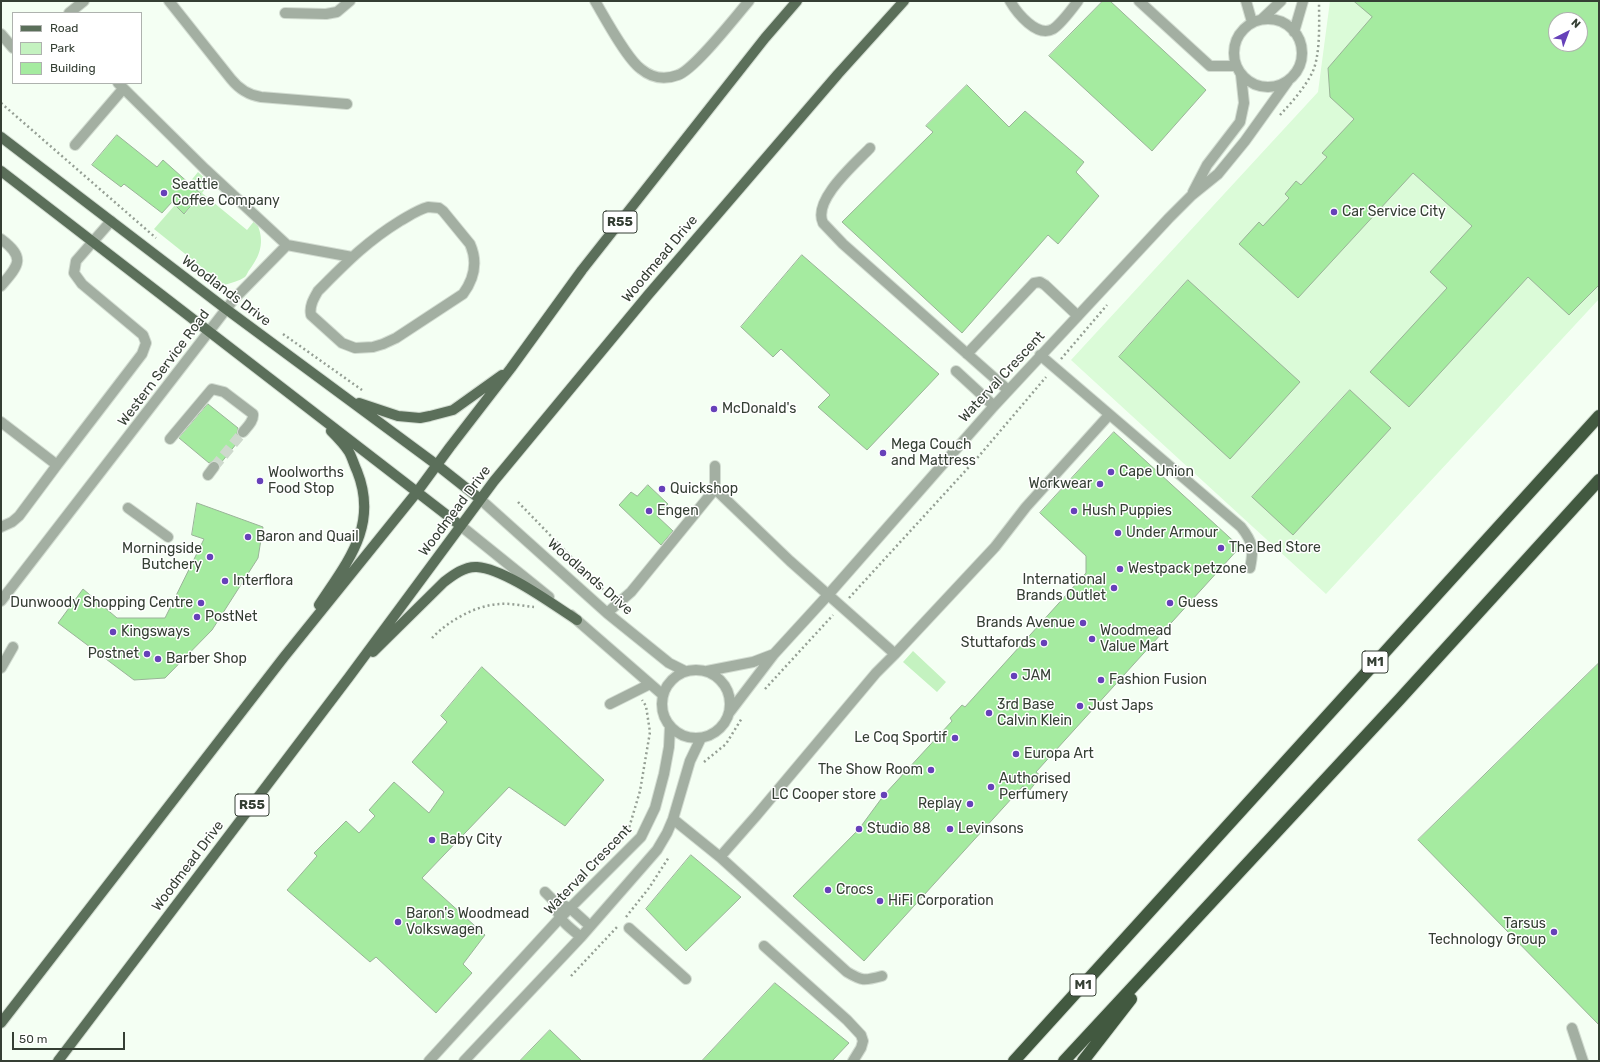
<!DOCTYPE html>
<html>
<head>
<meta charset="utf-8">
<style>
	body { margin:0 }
	#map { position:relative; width:1600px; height:1062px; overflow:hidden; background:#f4fff3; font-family:Rubik,sans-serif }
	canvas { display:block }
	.frame { position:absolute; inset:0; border:2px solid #353f34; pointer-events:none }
	.legend { position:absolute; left:12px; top:12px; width:130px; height:72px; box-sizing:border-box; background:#fff; border:1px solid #aeb2ae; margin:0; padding:5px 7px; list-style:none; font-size:12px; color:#353f34 }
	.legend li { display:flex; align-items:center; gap:8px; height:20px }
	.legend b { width:20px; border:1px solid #aeb2ae }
	.north { position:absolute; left:1548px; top:12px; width:40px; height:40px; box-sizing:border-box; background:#fff; border:1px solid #aeb2ae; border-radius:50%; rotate:42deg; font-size:11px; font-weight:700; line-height:16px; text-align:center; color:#353f34 }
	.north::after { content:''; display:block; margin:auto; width:14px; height:18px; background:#6641b9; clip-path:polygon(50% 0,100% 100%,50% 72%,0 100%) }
	.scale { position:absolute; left:12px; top:1032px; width:113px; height:18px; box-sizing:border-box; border:2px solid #353f34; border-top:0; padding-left:5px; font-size:12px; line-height:14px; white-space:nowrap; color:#353f34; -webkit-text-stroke:3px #fff; paint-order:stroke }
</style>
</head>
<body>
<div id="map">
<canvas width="1600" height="1062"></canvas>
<div class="frame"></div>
<ul class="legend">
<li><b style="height:5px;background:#5b6f5a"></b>Road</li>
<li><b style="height:11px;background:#c4f2c0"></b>Park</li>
<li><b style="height:11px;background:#a5eba0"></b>Building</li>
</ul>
<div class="north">N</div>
<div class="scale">50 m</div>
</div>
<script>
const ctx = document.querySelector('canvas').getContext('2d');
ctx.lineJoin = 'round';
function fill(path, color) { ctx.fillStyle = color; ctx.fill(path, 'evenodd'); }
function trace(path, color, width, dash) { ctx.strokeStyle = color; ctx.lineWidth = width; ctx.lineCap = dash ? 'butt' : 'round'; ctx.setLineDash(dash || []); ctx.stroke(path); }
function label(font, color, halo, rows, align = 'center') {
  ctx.font = font + ' Rubik,sans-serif'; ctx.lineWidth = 3; ctx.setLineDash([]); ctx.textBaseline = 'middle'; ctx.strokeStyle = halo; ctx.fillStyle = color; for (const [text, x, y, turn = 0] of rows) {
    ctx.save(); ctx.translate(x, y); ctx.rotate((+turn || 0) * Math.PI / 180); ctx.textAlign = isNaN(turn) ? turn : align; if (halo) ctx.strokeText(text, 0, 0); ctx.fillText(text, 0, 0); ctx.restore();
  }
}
fill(new Path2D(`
	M1330 1H1599V299L1326 594 1071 360 1318 92ZM1556 20H1580V44H1556Z`), '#dbfbd8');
fill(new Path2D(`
	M198 172 210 183 202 193 247 230 255 220C265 238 262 253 250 269 248 271 247 275 245 277 239 281 231 283 224 285L154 229 175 205 185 214 201 194 189 183Z
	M913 651 946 682 937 692 903 662Z`), '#c4f2c0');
const building = new Path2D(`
	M1103 1H1110L1206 90 1152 151 1049 56Z
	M1354 1H1599V285L1569 315 1528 277 1409 407 1370 372 1447 288 1430 272 1472 226 1413 173 1298 298 1239 244 1259 222 1263 226 1289 198 1285 194 1296 181 1301 185 1327 157 1322 153 1354 119 1330 97 1328 68 1372 17ZM1556 20H1580V44H1556Z
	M967 85 1009 127 1025 111 1084 162 1076 172 1099 196 1058 244 1048 235 962 333 842 222 933 132 926 126Z
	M117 135 157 167 163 160 201 194 184 214 172 202 162 213 124 184 121 187 92 165Z
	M802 255 939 374 867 450 818 407 830 395 781 349 773 357 741 327Z
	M1188 280 1300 382 1230 459 1119 357Z
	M1350 390 1391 428 1293 535 1252 497Z
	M208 404 238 428 237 434 241 438 220 464 214 461 209 463 179 438Z
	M1114 432 1240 547 1036 772 1041 776 1029 791 1023 786 864 961 793 896 859 829 884 795 952 721 950 718 962 705 965 707 1086 573V556L1040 513Z
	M648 485 668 504 657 516 673 531 661 545 619 505 631 492 637 496Z
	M197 503 263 527 258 558 212 630 165 678 134 680 58 623 83 589 117 618H165L204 539 192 535Z
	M1599 663V1025L1418 840Z
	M482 667 604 780 565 826 509 787 422 878 485 935 463 964 472 973 436 1013 376 957 370 962 287 890 317 856 314 853 346 821 359 833 375 816 369 810 394 782 429 813 444 792 412 762 447 722 441 716Z
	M691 855 741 897 686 951 646 909Z
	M775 983 849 1043 832 1061H702Z
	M550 1030 582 1061H520Z`);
fill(building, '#a5eba0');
trace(building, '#9ab398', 1);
trace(new Path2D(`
	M214 467 243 432`), '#ced9cd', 10, [10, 5]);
const minor = new Path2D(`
	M169 1 231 79C239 89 248 95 261 97L347 104
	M595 1C605 18 627 59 641 69 652 78 665 80 678 75 695 69 735 17 749 1
	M1010 1C1017 13 1037 38 1053 29 1061 24 1072 9 1078 1
	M1139 1 1210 66H1236
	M1246 1 1252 22
	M69 13 84 1
	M285 13 326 14 337 12 350 1
	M1234 53a34 34 0 1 1 68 0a34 34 0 1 1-68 0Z
	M1262 19 1281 1
	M1294 32 1303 1
	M1 34 13 48
	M118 83 205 169 287 245
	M75 145 123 89
	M870 148C856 163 812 200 823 223L843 244 1008 390
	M1193 192 1207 165 1240 122 1244 103 1241 75
	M428 207 439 208 443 211 470 244C478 262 474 279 463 294L396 338 383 344 373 347 355 348 342 343 311 315C309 306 314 298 318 291 346 263 366 242 400 221 409 216 417 210 428 207Z
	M1 239C26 258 19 265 1 286
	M287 245 352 257
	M967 354 1034 283 1040 282 1045 285 1078 316
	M1040 355 1241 527C1253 542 1254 549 1250 568
	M956 371 994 406
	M1 422 57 465 142 354 146 343 143 335 82 284 74 273 76 261 111 221
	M170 439 212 389 224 392 253 414C254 421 247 427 243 432
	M715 466V489L790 561 895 654 995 547 1026 507 1109 415
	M208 475 214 467
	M480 499 607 613 669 663 685 671
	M128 508 168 537
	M461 526 549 597
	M1 527 12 522 19 516 57 465
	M1 601 234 299 287 245
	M607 613 631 592 715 489
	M571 615 663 695
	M1 668 13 647
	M662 704a34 34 0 1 1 68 0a34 34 0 1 1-68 0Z
	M707 671 753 662 774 654
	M610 704 650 684
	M729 713 774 654 828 595 994 406 1169 218 1192 195 1218 174 1245 141 1288 81
	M673 819 720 857 756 816 876 673 895 654
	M720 857 847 972C862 981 864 981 882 976
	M545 892 555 902 570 908 590 926
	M555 902C557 920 568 926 581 937
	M629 928 686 979
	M764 946 847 1020 861 1035 863 1041 861 1048 853 1061
	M1572 1028 1583 1061
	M429 1061 560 918 641 837 655 808 664 774 669 747 670 726
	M464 1061 581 937 657 850 667 833 673 819 690 761 701 738`);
const major = new Path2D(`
	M1 137 226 309 437 465 480 499
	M1 171 461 526
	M359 403 398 416 420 418 430 416 453 410 502 375
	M319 605C347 562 379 526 357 471 354 465 352 457 349 452 344 444 337 437 331 431
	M373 652 444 582C453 575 465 566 477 567 505 569 552 604 577 620
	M1 1023 284 657 417 492 450 447 511 368 582 270 765 38 797 1
	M58 1061 349 677 494 481 648 295 838 74 904 1`);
const highway = new Path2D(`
	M1014 1061 1599 416
	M1064 1061 1399 700 1599 480
	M1083 1061 1131 999`);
trace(minor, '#d2dcd1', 12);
trace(major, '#d2dcd1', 12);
trace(highway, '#d2dcd1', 14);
trace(new Path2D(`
	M1 103 156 238
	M1280 115C1291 103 1303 90 1311 75 1321 58 1319 21 1319 1
	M283 334 362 390
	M1061 359 1107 305
	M518 502 609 596
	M849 598 979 456 1046 377
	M432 638C448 621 476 605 500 604 511 603 523 606 534 607
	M765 689 833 615
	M704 762 726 744 742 718
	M616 842 629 828 640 791 650 732 646 706 642 700
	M626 917 649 888 669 857
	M571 976 618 926`), '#959f94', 2.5, [2, 3]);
trace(minor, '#a3afa2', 10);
trace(major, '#5b6f5a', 10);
trace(highway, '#425940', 12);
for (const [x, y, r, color] of [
	[164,193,4,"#6641b9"],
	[1334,212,4,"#6641b9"],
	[714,409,4,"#6641b9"],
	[883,453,4,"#6641b9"],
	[1111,472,4,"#6641b9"],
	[260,481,4,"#6641b9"],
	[1100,484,4,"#6641b9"],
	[662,489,4,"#6641b9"],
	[649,511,4,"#6641b9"],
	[1074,511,4,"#6641b9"],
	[1118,533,4,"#6641b9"],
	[248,537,4,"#6641b9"],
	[1221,548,4,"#6641b9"],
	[210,557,4,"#6641b9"],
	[1120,569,4,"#6641b9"],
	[225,581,4,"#6641b9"],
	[1114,588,4,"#6641b9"],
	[201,603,4,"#6641b9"],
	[1170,603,4,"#6641b9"],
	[197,617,4,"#6641b9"],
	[1083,623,4,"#6641b9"],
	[113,632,4,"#6641b9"],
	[1092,639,4,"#6641b9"],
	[1044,643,4,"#6641b9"],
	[147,654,4,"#6641b9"],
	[158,659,4,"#6641b9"],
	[1014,676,4,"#6641b9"],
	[1101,680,4,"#6641b9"],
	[1080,706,4,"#6641b9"],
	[989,713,4,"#6641b9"],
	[955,738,4,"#6641b9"],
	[1016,754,4,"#6641b9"],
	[931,770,4,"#6641b9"],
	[991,787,4,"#6641b9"],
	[884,795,4,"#6641b9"],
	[970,804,4,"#6641b9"],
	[859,829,4,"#6641b9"],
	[950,829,4,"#6641b9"],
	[432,840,4,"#6641b9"],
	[828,890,4,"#6641b9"],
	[880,901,4,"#6641b9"],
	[398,922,4,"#6641b9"],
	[1554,932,4,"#6641b9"]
]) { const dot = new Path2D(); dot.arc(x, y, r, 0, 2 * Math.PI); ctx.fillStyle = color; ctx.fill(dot); trace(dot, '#fff', 1.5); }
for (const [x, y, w] of [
	[620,222,34],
	[1375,662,26],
	[252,805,34],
	[1083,985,26]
]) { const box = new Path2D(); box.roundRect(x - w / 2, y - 11, w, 22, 3); ctx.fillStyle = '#fff'; ctx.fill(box); trace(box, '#353f34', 1); }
label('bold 13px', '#353f34', null, [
	["R55",620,222],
	["M1",1375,662],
	["R55",252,805],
	["M1",1083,985]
]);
label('14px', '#353f34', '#fff', [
	["Seattle",172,185],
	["Coffee Company",172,201],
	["Car Service City",1342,212],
	["McDonald's",722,409],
	["Mega Couch",891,445],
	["and Mattress",891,461],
	["Cape Union",1119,472],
	["Woolworths",268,473],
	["Food Stop",268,489],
	["Workwear",1092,484,"right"],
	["Quickshop",670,489],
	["Engen",657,511],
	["Hush Puppies",1082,511],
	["Under Armour",1126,533],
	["Baron and Quail",256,537],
	["The Bed Store",1229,548],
	["Morningside",202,549,"right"],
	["Butchery",202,565,"right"],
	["Westpack petzone",1128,569],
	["International",1106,580,"right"],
	["Brands Outlet",1106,596,"right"],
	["Interflora",233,581],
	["Dunwoody Shopping Centre",193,603,"right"],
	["Guess",1178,603],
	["PostNet",205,617],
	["Brands Avenue",1075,623,"right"],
	["Woodmead",1100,631],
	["Value Mart",1100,647],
	["Kingsways",121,632],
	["Stuttafords",1036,643,"right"],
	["Postnet",139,654,"right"],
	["Barber Shop",166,659],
	["JAM",1022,676],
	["Fashion Fusion",1109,680],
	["3rd Base",997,705],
	["Calvin Klein",997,721],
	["Just Japs",1088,706],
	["Le Coq Sportif",947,738,"right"],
	["Europa Art",1024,754],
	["The Show Room",923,770,"right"],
	["Authorised",999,779],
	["Perfumery",999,795],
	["LC Cooper store",876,795,"right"],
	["Replay",962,804,"right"],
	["Studio 88",867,829],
	["Levinsons",958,829],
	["Baby City",440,840],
	["Crocs",836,890],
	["HiFi Corporation",888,901],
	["Baron's Woodmead",406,914],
	["Volkswagen",406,930],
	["Tarsus",1546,924,"right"],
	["Technology Group",1546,940,"right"]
], 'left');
label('14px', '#353f34', '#fff', [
	["Woodmead Drive",660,259,-50],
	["Woodlands Drive",226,291,37],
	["Western Service Road",164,368,-53],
	["Waterval Crescent",1002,377,-47],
	["Woodmead Drive",455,511,-53],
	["Woodlands Drive",590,577,41],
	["Woodmead Drive",188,866,-53],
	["Waterval Crescent",588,870,-46]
]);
</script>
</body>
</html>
